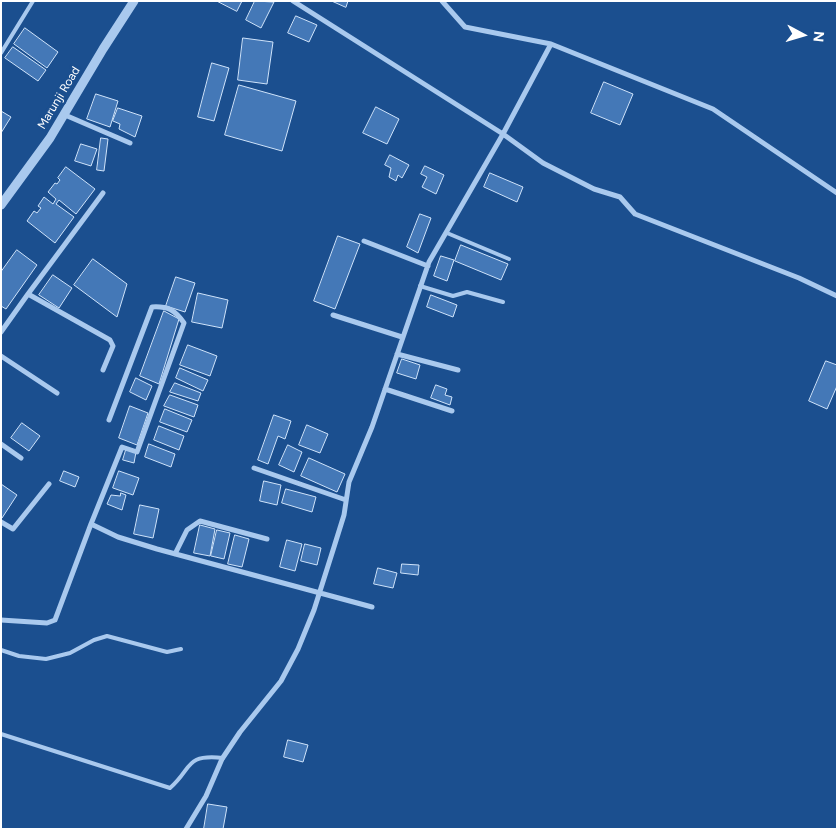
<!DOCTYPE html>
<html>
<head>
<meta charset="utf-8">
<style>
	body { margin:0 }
	#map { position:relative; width:838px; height:830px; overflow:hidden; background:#1b4f8f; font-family:Figtree,sans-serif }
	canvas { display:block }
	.frame { position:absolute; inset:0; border:2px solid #fff; pointer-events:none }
	.north { position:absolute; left:778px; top:10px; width:50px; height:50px; -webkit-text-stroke:4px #1b4f8f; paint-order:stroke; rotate:96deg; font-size:14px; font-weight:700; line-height:20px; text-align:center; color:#fff }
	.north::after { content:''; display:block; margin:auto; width:18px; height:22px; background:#fff; clip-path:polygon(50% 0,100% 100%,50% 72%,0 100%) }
</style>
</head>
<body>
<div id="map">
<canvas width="838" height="830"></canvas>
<div class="frame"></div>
<div class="north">N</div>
</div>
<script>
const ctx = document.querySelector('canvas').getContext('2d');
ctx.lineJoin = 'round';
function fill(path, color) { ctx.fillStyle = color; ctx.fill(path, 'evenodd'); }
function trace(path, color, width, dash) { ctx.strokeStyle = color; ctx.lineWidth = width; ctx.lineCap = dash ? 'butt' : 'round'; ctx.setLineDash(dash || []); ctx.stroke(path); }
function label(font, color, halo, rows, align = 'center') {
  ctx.font = font + ' Figtree,sans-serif'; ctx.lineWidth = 5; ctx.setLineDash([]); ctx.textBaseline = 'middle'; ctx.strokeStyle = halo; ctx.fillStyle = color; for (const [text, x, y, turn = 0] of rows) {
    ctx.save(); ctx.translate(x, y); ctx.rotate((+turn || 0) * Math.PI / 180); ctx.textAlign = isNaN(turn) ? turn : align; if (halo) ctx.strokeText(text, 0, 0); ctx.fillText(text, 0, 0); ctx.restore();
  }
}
const building = new Path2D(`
	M217 1H242L237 11Z
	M255 1 274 2 261 28 246 20Z
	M332 1H348L346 7Z
	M296 16 317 25 309 42 288 33Z
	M25 28 58 52 47 68 14 44Z
	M243 38 273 42 267 84 238 80Z
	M13 47 46 70 38 81 5 58Z
	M212 63 229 68 214 121 198 117Z
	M604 82 633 94 620 125 591 113Z
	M239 85 296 101 282 151 225 135Z
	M96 94 118 101 110 127 87 119Z
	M376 107 399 119 387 144 363 133Z
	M118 108 142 116 135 137 119 129 120 124 113 121Z
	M1 111 11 117 1 133Z
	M101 138 108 139 104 171 97 170Z
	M81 144 97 149 91 166 75 161Z
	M390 155 409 165 402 178 398 175 396 181 389 177 391 168 385 165Z
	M425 166 444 175 436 194 422 187 427 177 421 174Z
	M66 167 95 189 76 214 59 200 56 204 74 217 55 243 27 221 34 211 37 213 41 208 38 206 44 197 53 204 56 199 48 192 55 183 57 184 60 180 58 178Z
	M490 173 523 187 517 202 484 187Z
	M420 214 431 218 418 253 407 247Z
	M338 236 360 244 335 309 314 301Z
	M461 245 508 264 501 280 455 261Z
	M17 250 37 265 6 309 1 306V272Z
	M441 256 454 260 447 281 434 276Z
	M93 259 127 284 117 317 74 285Z
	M53 275 72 288 59 308 39 295Z
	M176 277 195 283 185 312 166 306Z
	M198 293 228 300 222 328 192 322Z
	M431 295 457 305 453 317 427 307Z
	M164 311 179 319 159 384 140 376Z
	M188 345 217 356 210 376 180 365Z
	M402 359 420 365 416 379 397 373Z
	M826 361 837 365V386L827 409 809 401Z
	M180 368 208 380 203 391 176 378Z
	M136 378 152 386 146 400 130 392Z
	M175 383 201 393 198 401 170 392Z
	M436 385 447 389 445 395 452 397 450 405 431 398Z
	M170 395 198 405 194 417 164 406Z
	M130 406 148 413 137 445 119 438Z
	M165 409 192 420 187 432 160 422Z
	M274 415 291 421 285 439 278 436 268 464 258 460Z
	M22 423 40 436 29 451 11 438Z
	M307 425 328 434 320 453 299 445Z
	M159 426 184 436 179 450 154 440Z
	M149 444 175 454 171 467 145 457Z
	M288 445 302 452 294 472 279 465Z
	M126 450 136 452 134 463 123 460Z
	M309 458 345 474 337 492 301 476Z
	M64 471 79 477 75 487 60 481Z
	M119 471 139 478 133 495 113 488Z
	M264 481 281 485 277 505 260 501Z
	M1 484 17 495 2 518 1 517Z
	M286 489 316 497 312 512 282 503Z
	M121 493 126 495 122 510 107 504 111 495 120 496Z
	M140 505 159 509 153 538 134 534Z
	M200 525 215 529 210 556 194 553Z
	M217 530 230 533 224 559 211 556Z
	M235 535 249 539 242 567 228 564Z
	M287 540 302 544 295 571 280 567Z
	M305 544 321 548 317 565 301 561Z
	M402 564 419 565 418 575 401 573Z
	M378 568 397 573 393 588 374 584Z
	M288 740 308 745 303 762 284 757Z
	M208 804 227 807 223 829H204Z`);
fill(building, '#4478b7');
trace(building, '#cfe3fa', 1);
trace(new Path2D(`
	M1 53 33 1
	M447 233 509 259
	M420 286 453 296 467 292 503 302
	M1 650 19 656 46 659 70 653 94 640 107 636 167 652 181 649
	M1 734 170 788C193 768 184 754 223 758`), '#a9c9ee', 4);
trace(new Path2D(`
	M293 1 503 134 543 163 594 189 620 197 635 214 799 278 837 296
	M442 1 465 27 551 44 713 109 837 193
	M65 115 130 143
	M364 241 428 266
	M28 294 103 193
	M333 315 402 337
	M1 332 28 294 110 340 113 346 103 370
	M397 354 458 370
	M1 356 57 393
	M385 389 452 411
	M1 444 21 458
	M254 468 346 500
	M1 522 13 529 49 484
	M91 524 122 447 137 452 184 323C175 310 168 306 152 307L109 420
	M175 554 187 530 200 521 267 539
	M1 620 47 623 55 620 91 524 118 537 157 549 372 607
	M186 829 206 796 222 759 240 732 281 681 298 649 314 610 334 547 344 515 349 482 372 427 429 262 503 134 551 44`), '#a9c9ee', 5);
trace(new Path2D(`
	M1 205 50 138 103 49 134 1`), '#a9c9ee', 9);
label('12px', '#fff', '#1b4f8f', [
	["Marunji Road",59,98,-59]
]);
</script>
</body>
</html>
